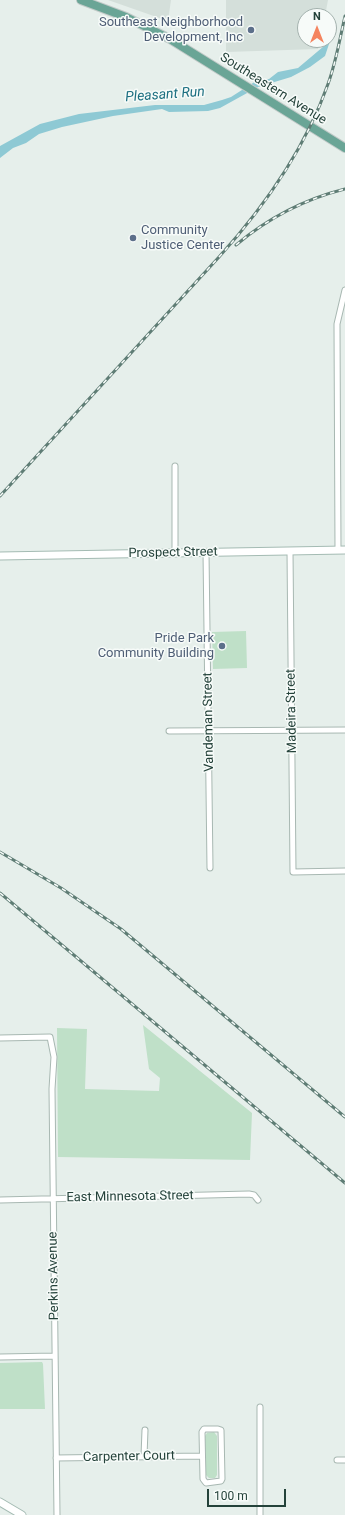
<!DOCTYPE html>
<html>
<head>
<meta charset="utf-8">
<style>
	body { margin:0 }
	#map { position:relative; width:345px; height:1515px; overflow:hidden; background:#e6efeb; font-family:Roboto,sans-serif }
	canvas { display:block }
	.north { position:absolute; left:297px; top:8px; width:40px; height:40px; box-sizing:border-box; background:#f7fbf9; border:1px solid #a3b1ad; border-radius:50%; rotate:0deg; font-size:11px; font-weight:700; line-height:16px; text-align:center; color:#24423a }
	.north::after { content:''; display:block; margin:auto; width:14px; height:18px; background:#f4845f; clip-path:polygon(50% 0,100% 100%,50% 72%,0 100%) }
	.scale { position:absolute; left:207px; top:1489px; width:79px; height:18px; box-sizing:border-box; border:2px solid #24423a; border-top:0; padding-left:5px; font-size:12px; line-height:14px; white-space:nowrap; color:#24423a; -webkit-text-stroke:3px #f7fbf9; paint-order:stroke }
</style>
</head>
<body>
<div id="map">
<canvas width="345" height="1515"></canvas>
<div class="north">N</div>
<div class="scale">100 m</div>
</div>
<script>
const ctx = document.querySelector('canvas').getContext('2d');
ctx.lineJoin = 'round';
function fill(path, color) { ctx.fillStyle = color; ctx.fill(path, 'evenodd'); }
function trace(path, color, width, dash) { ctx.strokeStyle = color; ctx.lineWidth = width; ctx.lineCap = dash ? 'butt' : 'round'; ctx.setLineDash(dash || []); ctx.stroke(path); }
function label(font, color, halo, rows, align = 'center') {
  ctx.font = font + ' Roboto,sans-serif'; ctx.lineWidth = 3; ctx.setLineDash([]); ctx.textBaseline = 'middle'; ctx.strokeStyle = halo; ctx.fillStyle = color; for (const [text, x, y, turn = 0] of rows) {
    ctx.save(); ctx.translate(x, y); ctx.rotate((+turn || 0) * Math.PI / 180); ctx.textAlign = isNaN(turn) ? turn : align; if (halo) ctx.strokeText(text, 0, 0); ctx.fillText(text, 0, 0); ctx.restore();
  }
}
fill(new Path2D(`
	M108 0H171L168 21Z
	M226 0H328L325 16H305V40H320L318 49 226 52Z`), '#d4dfda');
fill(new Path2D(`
	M246 631 247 668 213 669 212 632Z
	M143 1025 252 1113 250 1160 58 1157 57 1028 87 1029 85 1089 159 1091 160 1078 149 1069Z
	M42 1362 43 1364 45 1409H0V1363Z
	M214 1432 217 1436V1475L215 1478H209L206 1475 205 1436 207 1433Z`), '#bfe0c8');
fill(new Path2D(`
	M330 41 325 56 310 67 291 77 258 87 220 108 208 111 169 112 162 109 113 116 62 127 39 134 26 143 13 148 0 158V146L40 124 79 114 155 105H204L222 100 231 97 256 81 269 79 278 72 298 68Z`), '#8ec9d4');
const street = new Path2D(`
	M175 466V553
	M338 550 337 324 345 290
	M290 551 293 872 345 871
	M206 552 210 868
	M169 731 345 730
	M0 1038 50 1037 54 1057 52 1089 57 1515
	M0 1200 249 1194 254 1195 258 1200
	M0 1357 55 1356
	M204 1429H218L221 1430 222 1479 221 1481 206 1483 203 1479 202 1432Z
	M144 1456 145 1430
	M56 1458 202 1456
	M337 1460H345
	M260 1515V1407`);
const secondary = new Path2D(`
	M0 556 345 550
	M0 1502 22 1515`);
const primary = new Path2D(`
	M81 0 126 17 170 39 345 148`);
trace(street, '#a8b8b2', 7);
trace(secondary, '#a4bbb3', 9);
trace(primary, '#c2cac8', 10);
trace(street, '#fff', 5);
trace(secondary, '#fff', 7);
trace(primary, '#6aa596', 8);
const rail = new Path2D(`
	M236 245C267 219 305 199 345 189
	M0 496 219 257C265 206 305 149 328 84 336 62 340 38 345 16
	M0 852 61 888 121 929 345 1117
	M0 893 345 1183`);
trace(rail, '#5f7d75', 3);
trace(rail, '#f7fbf9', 1.5, [4.5]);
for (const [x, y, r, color] of [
	[251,30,4,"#5c6f8a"],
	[133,238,4,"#5c6f8a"],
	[222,646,4,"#5c6f8a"]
]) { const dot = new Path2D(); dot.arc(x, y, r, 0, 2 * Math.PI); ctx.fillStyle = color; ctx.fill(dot); trace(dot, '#f7fbf9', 1.5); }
label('13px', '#4e5e75', '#f7fbf9', [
	["Southeast Neighborhood",243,23],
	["Development, Inc",243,38],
	["Community",141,231,"left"],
	["Justice Center",141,246,"left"],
	["Pride Park",214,639],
	["Community Building",214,654]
], 'right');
label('13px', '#24423a', '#f7fbf9', [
	["Southeastern Avenue",273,89,32],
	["Prospect Street",173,553,-1],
	["Madeira Street",292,711,-91],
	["Vandeman Street",209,722,-91],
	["East Minnesota Street",130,1197,-1],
	["Perkins Avenue",54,1276,-91],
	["Carpenter Court",129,1457,-1]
]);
label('italic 14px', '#1c6f80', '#f7fbf9', [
	["Pleasant Run",165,95,-4]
]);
</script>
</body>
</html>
